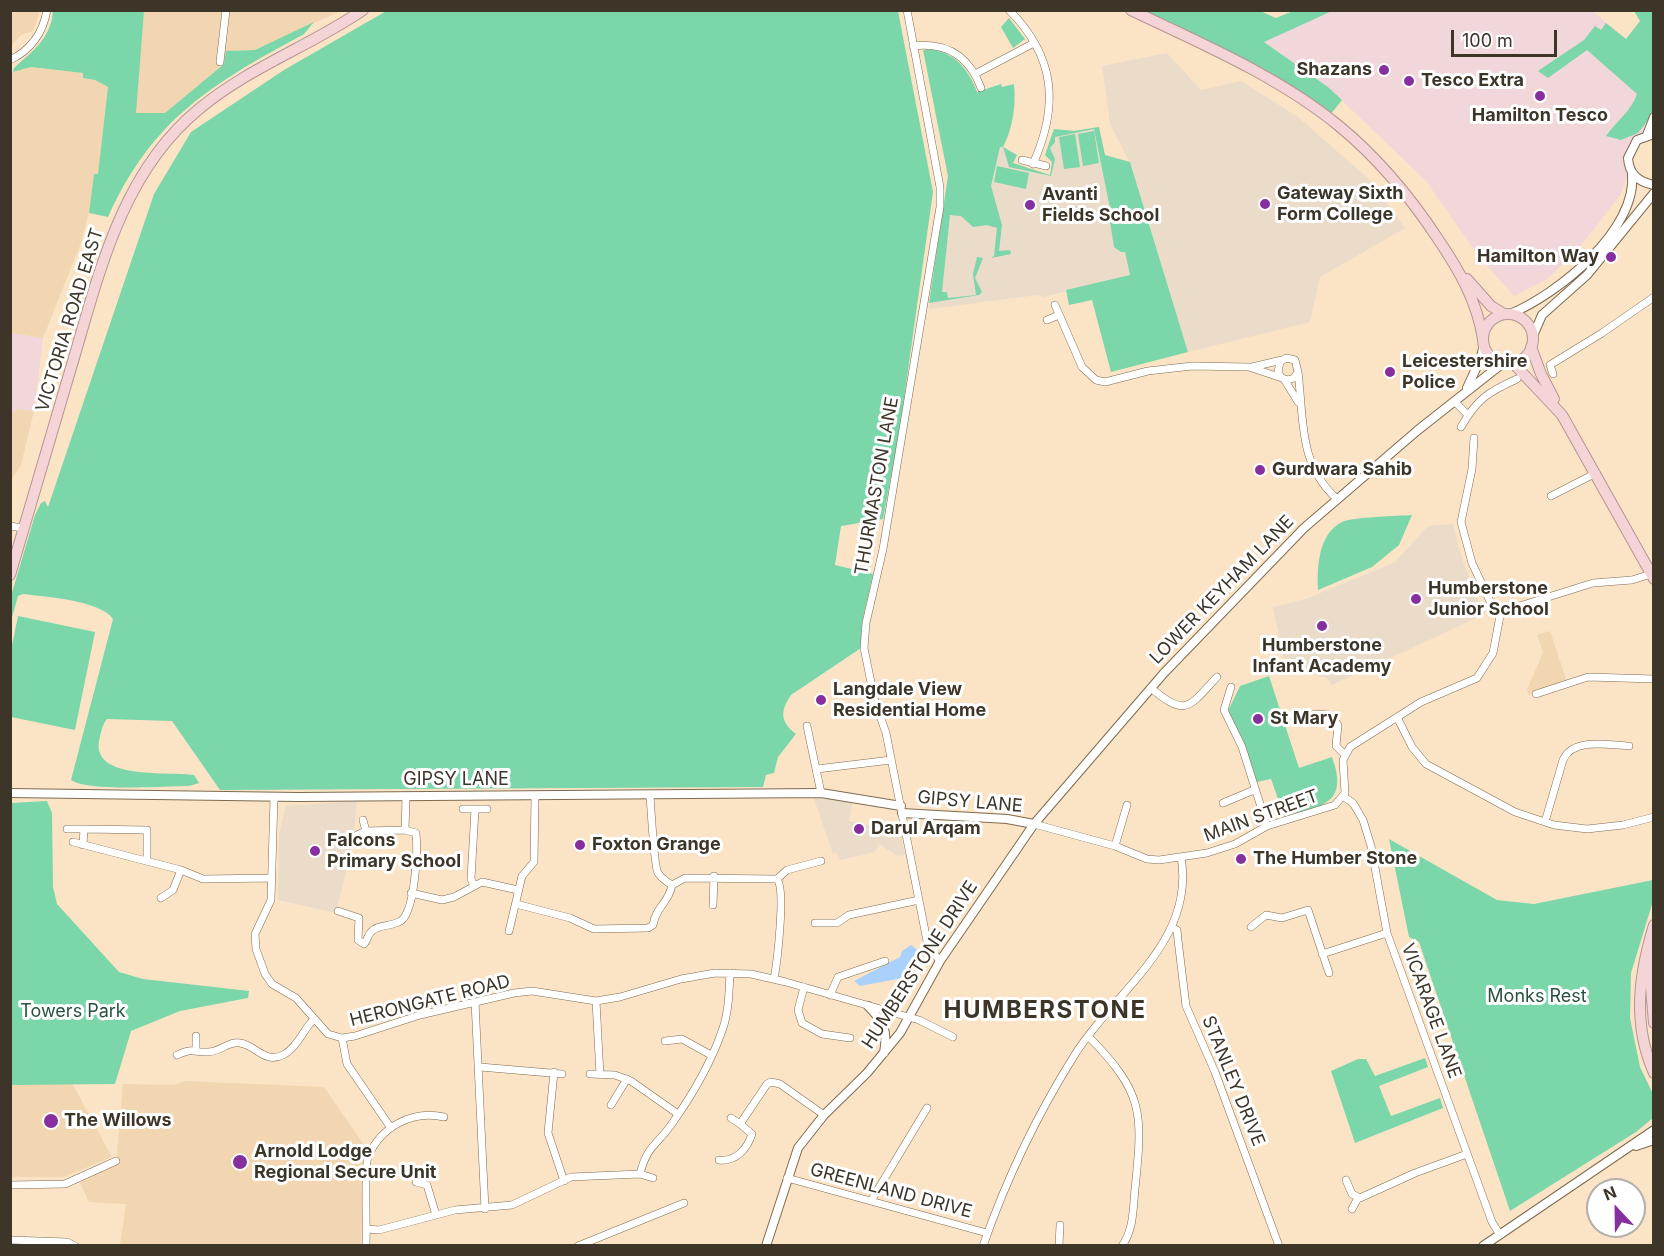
<!DOCTYPE html>
<html>
<head>
<meta charset="utf-8">
<style>
	body { margin:0 }
	#map { position:relative; width:1664px; height:1256px; overflow:hidden; background:#fbe4c6; font-family:Inter,sans-serif }
	canvas { display:block }
	.frame { position:absolute; inset:0; border:12px solid #3e3529; pointer-events:none }
	.north { position:absolute; left:1586px; top:1178px; width:60px; height:60px; box-sizing:border-box; background:#fff; border:2px solid #b2aea9; border-radius:50%; rotate:338deg; font-size:16px; font-weight:700; line-height:24px; text-align:center; color:#3e3529 }
	.north::after { content:''; display:block; margin:auto; width:21px; height:27px; background:#85309e; clip-path:polygon(50% 0,100% 100%,50% 72%,0 100%) }
	.scale { position:absolute; left:1451px; top:30px; width:106px; height:27px; box-sizing:border-box; border:3px solid #3e3529; border-top:0; padding-left:8px; font-size:18px; line-height:21px; white-space:nowrap; color:#3e3529; -webkit-text-stroke:4px #fff; paint-order:stroke }
</style>
</head>
<body>
<div id="map">
<canvas width="1664" height="1256"></canvas>
<div class="frame"></div>
<div class="north">N</div>
<div class="scale">100 m</div>
</div>
<script>
const ctx = document.querySelector('canvas').getContext('2d');
ctx.lineJoin = 'round';
function fill(path, color) { ctx.fillStyle = color; ctx.fill(path, 'evenodd'); }
function trace(path, color, width, dash) { ctx.strokeStyle = color; ctx.lineWidth = width; ctx.lineCap = dash ? 'butt' : 'round'; ctx.setLineDash(dash || []); ctx.stroke(path); }
function label(font, color, halo, rows, align = 'center') {
  ctx.font = font + ' Inter,sans-serif'; ctx.lineWidth = 6; ctx.setLineDash([]); ctx.textBaseline = 'middle'; ctx.strokeStyle = halo; ctx.fillStyle = color; for (const [text, x, y, turn = 0] of rows) {
    ctx.save(); ctx.translate(x, y); ctx.rotate((+turn || 0) * Math.PI / 180); ctx.textAlign = isNaN(turn) ? turn : align; if (halo) ctx.strokeText(text, 0, 0); ctx.fillText(text, 0, 0); ctx.restore();
  }
}
fill(new Path2D(`
	M1332 11H1592L1653 61V106L1621 194 1579 248 1547 279 1514 296 1480 258 1426 181 1328 87 1263 41Z
	M10 333 43 338 34 411 18 409 17 412H11Z`), '#f1d6da');
fill(new Path2D(`
	M11 10 40 11 33 31 21 35 12 45 11 51Z
	M144 11H341L255 50 227 51 224 64 165 113H135Z
	M31 67 84 73 83 78 95 80 108 87 98 175H94L89 213 81 243 43 338 11 333 10 73Z
	M17 409 34 411 21 465 11 480V412H17Z
	M1550 631 1567 682 1528 695 1527 690 1543 652 1537 635Z
	M185 1081 324 1087 364 1145 361 1245H120L126 1204 89 1202 80 1183 116 1163 123 1084 174 1085Z
	M72 1083 112 1157 64 1177H11V1085Z`), '#f1d6b1');
fill(new Path2D(`
	M1167 53 1201 90 1241 81 1298 117 1371 181 1405 228 1320 277 1310 322 1188 352 1132 167 1110 124 1102 66Z
	M974 83 977 92 1001 84 1002 87 1014 84 1015 107 1009 136 1003 147 1017 155 1013 163 1042 173 1050 175 1052 168V162L1045 155 1054 129 1074 131 1099 127 1130 275 1044 297 1038 295 929 309 948 176 935 113Z
	M1453 524 1464 565 1485 614 1332 685 1327 678 1286 669 1273 607 1306 599 1395 562 1428 526Z
	M813 796 853 801 849 821 901 833 905 855 897 856 879 844 875 852 840 860 837 853 833 854Z
	M357 801 353 841 336 913 278 900 279 834 286 806Z`), '#ebdbc9');
fill(new Path2D(`
	M388 10 898 11 933 192 899 434 883 519 841 526 835 565 873 574 862 622 861 648 791 695C780 711 780 722 796 734L778 757 774 773 766 775 763 787 220 790 172 721 107 719C102 725 101 733 99 741 92 781 171 771 194 775L199 783 189 786C165 786 89 792 71 780L113 619C100 600 46 597 23 594L18 596 11 621V596L35 515 41 503 45 501 48 507 154 194 191 132 284 70Z
	M53 11H144L136 113H165L224 64 226 51 255 50 314 22 304 34C212 84 153 118 108 217L89 213 94 174H98L108 87 95 80 83 78V73L31 67 13 72 14 68C33 51 51 38 53 11Z
	M1131 11H1260L1276 18 1293 11H1332L1264 42 1328 87 1342 100 1330 115Z
	M1634 11H1653V114L1638 133 1621 140 1606 136C1616 122 1632 110 1637 94L1587 50 1548 78 1538 71 1584 40 1595 26 1601 30 1606 23 1626 39 1640 21Z
	M1009 18 1025 39 1013 48 1001 27Z
	M923 50C952 48 968 68 977 92L1001 84 1002 87 1014 84C1016 106 1013 127 1003 147L1017 155 1013 163 1050 175 1052 162 1045 155 1054 129 1074 131 1099 127 1105 155 1130 162 1188 352 1111 372 1092 300 1069 305 1066 290 1130 275 1125 252H1121L1114 247 1110 222 1112 218 1094 129 1055 137V142L1050 148 1055 159 1051 176 1009 167 1003 147H1000L991 186 1002 225 999 251 1010 250 1011 254 991 258 994 256 997 228 987 225 973 227 961 216 950 215 942 292H947L948 298 976 295 973 274 977 257 983 258 975 278 982 292 979 295 929 303 948 176Z
	M1094 131 1099 163 1083 166 1078 134Z
	M1075 134 1080 167 1064 169 1059 137Z
	M997 166 1029 173 1026 189 994 182Z
	M1412 515 1399 545 1372 567 1318 590C1317 568 1318 534 1342 522 1353 517 1397 516 1412 515Z
	M18 616 95 632 75 730 11 717V650Z
	M1269 676 1299 768 1332 757C1349 803 1323 807 1284 816L1271 779 1257 782 1243 740 1228 711 1240 686Z
	M47 801 52 813 53 887 57 904 119 972 143 979 249 991 248 998 180 1011 131 1031 115 1084 11 1085V803Z
	M1389 839 1497 900 1534 904 1653 880V901L1631 973 1630 1018 1640 1067 1653 1094V1118L1636 1132 1510 1211 1419 942 1409 937Z
	M1425 1058 1428 1067 1379 1086 1391 1116 1440 1098 1443 1108 1355 1143 1331 1071 1358 1059H1366L1375 1076Z`), '#7bd6aa');
fill(new Path2D(`
	M911 945 921 953 902 978 860 986 854 981 900 957 902 951Z`), '#a9d1fc');
const minor = new Path2D(`
	M907 10 940 187V207L883 549 866 623 864 648 875 702 886 733 928 946 940 961
	M1009 10C1056 57 1059 106 1033 164
	M913 46C947 42 969 56 981 88
	M10 60C31 50 43 33 47 10
	M220 62 226 10
	M975 74 1034 43
	M1022 160 1046 166
	M1055 305 1082 367 1096 380 1105 382 1148 371 1192 366 1249 367 1288 380 1294 378 1298 372 1295 360 1286 358 1280 362 1278 372 1281 377
	M1047 320 1059 315
	M1252 367 1282 360
	M1298 372C1304 419 1298 464 1337 499
	M1553 374 1550 365 1602 333 1654 297
	M1284 379 1298 402
	M1455 402 1468 415
	M1461 427C1477 399 1488 392 1517 379
	M1474 438 1472 469 1461 522 1472 563 1496 614 1500 616
	M1551 496 1596 473
	M10 526 23 528
	M1500 616 1510 609 1593 583 1632 580 1651 574
	M1231 687 1224 710 1242 747 1267 826
	M1151 688C1186 718 1189 707 1217 677
	M1536 694 1588 677 1654 679
	M1315 714 1330 715 1338 725 1336 746 1345 755
	M1397 717 1412 747 1426 764 1515 812 1554 825 1587 829 1623 825 1654 817
	M807 726 821 793
	M817 769 891 760
	M650 796C651 807 654 867 658 873 661 878 667 882 672 885L685 878 777 879
	M274 797 271 900 255 934 256 949 265 974 272 984 296 998 328 1034 342 1038 355 1036 420 1015 514 993 532 991 596 1001 620 997 681 979 715 973 751 974 786 982 919 1020 953 1037
	M1344 797 1353 803 1363 820 1371 846 1387 933 1492 1222 1500 1235
	M1223 803 1254 790
	M463 809H487
	M363 820 366 831
	M1545 822 1563 760C1573 737 1609 745 1629 746
	M1034 824 1115 846 1147 859 1159 860 1207 853 1235 844 1267 826 1335 805 1345 793 1343 760 1350 747 1421 702 1477 678 1493 653 1500 616
	M67 829H84
	M357 835 366 831 405 830
	M73 842 181 870 203 879 271 878
	M83 845 84 829 147 830V861
	M1115 846 1127 805
	M474 886 471 879 475 809
	M411 893 442 900 454 897 482 882 518 890
	M161 898 173 890 181 870
	M516 904 570 918 594 929 648 928 653 925C656 906 669 903 672 885
	M713 905 714 876
	M338 911 359 918 358 940 364 944C368 940 367 936 371 932 377 924 394 927 402 920 415 908 418 850 416 833L405 830 406 797
	M815 923H837L849 915 919 900
	M1251 927 1266 915 1282 918 1308 910 1329 973
	M1172 928 1177 930 1178 940 1186 1006 1215 1072 1279 1246
	M509 931 522 876 534 862 535 797
	M1322 954 1387 933
	M774 979C777 963 786 889 777 879L787 870 821 861
	M804 987 798 1010 802 1023 822 1034 850 1038
	M830 995 838 977 885 961
	M596 1001 600 1075
	M475 1002 485 1209
	M196 1036V1049
	M1088 1036C1144 1093 1143 1112 1135 1189 1133 1208 1134 1229 1122 1246
	M342 1038 347 1064 391 1128
	M665 1041 682 1039 711 1055
	M177 1055C194 1047 193 1053 208 1052 220 1052 228 1041 240 1043 256 1045 264 1064 283 1055 297 1048 303 1030 314 1019
	M480 1067 562 1074
	M554 1072 548 1133 564 1181
	M590 1074 615 1075 631 1081 678 1114
	M611 1105 627 1079
	M731 1118 740 1124
	M719 1160C736 1162 747 1149 752 1134L740 1124 767 1084 771 1082 780 1084 824 1115
	M640 1174C647 1146 656 1146 671 1125 691 1097 712 1061 723 1028 729 1010 729 991 730 973
	M787 1178 987 1233
	M1346 1180 1352 1194 1360 1198 1415 1173 1467 1154
	M416 1182 427 1185 436 1215
	M10 1185 65 1184 116 1161
	M871 1201 927 1108
	M1352 1209 1358 1198
	M367 1229 379 1230 455 1210 512 1205 571 1177 640 1174 653 1178
	M10 1240 67 1242 75 1246
	M366 1246C367 1228 364 1168 368 1157 381 1126 413 1110 444 1117
	M578 1246 684 1203
	M983 1246C1006 1180 1037 1115 1074 1056 1113 992 1196 943 1181 857
	M1059 1246 1060 1225`);
const tertiary = new Path2D(`
	M1654 134 1637 140 1628 158C1629 174 1638 182 1654 185
	M1647 135 1654 117
	M1510 314C1558 294 1638 230 1632 173
	M1533 336 1542 315 1587 275 1654 193
	M1467 388 1480 360 1484 345
	M10 793 298 797 821 793 901 806
	M902 813 1007 819 1034 824
	M868 1006C884 1022 888 1031 884 1053
	M1636 1146 1654 1140
	M766 1246 798 1148 824 1115 867 1073 900 1033 940 961 1034 824 1164 673 1304 528 1418 430 1503 363
	M1483 1246 1654 1130`);
const trunk = new Path2D(`
	M1131 10C1202 44 1278 76 1339 126 1378 158 1411 198 1438 239 1459 270 1477 301 1483 339
	M1467 279 1491 306 1504 314
	M1483 339a25 25 0 1 1 50 0a25 25 0 1 1-50 0Z
	M1531 347 1541 374 1554 399
	M1513 363 1562 415 1654 579
	M10 575C29 509 49 444 68 378 97 283 118 175 199 109 248 68 310 46 363 10
	M1654 925C1639 974 1632 1024 1654 1073
	M1654 955 1650 975 1654 1023`);
trace(minor, '#7e6b4f', 8);
trace(tertiary, '#7e6b4f', 10);
trace(trunk, '#b39593', 12);
trace(minor, '#fff', 7);
trace(tertiary, '#fff', 8);
trace(trunk, '#f4d4d6', 10);
for (const [x, y, r, color] of [
	[1384,70,6,"#85309e"],
	[1409,81,6,"#85309e"],
	[1540,96,6,"#85309e"],
	[1265,204,6,"#85309e"],
	[1030,205,6,"#85309e"],
	[1611,257,6,"#85309e"],
	[1390,372,6,"#85309e"],
	[1260,470,6,"#85309e"],
	[1416,599,6,"#85309e"],
	[1322,626,6,"#85309e"],
	[821,700,6,"#85309e"],
	[1258,719,6,"#85309e"],
	[859,829,6,"#85309e"],
	[580,845,6,"#85309e"],
	[315,851,6,"#85309e"],
	[1241,859,6,"#85309e"],
	[51,1121,8,"#85309e"],
	[240,1162,8,"#85309e"]
]) { const dot = new Path2D(); dot.arc(x, y, r, 0, 2 * Math.PI); ctx.fillStyle = color; ctx.fill(dot); trace(dot, '#fff', 2); }
label('bold 18px', '#3e3529', '#fff', [
	["Shazans",1372,70,"right"],
	["Tesco Extra",1421,81],
	["Hamilton Tesco",1540,116,"center"],
	["Gateway Sixth",1277,194],
	["Form College",1277,215],
	["Avanti",1042,195],
	["Fields School",1042,216],
	["Hamilton Way",1599,257,"right"],
	["Leicestershire",1402,362],
	["Police",1402,383],
	["Gurdwara Sahib",1272,470],
	["Humberstone",1428,589],
	["Junior School",1428,610],
	["Humberstone",1322,646,"center"],
	["Infant Academy",1322,667,"center"],
	["Langdale View",833,690],
	["Residential Home",833,711],
	["St Mary",1270,719],
	["Darul Arqam",871,829],
	["Falcons",327,841],
	["Primary School",327,862],
	["Foxton Grange",592,845],
	["The Humber Stone",1253,859],
	["The Willows",64,1121],
	["Arnold Lodge",254,1152],
	["Regional Secure Unit",254,1173]
], 'left');
label('18px', '#3e3529', '#fff', [
	["VICTORIA ROAD EAST",70,320,-73],
	["THURMASTON LANE",877,486,-80],
	["LOWER KEYHAM LANE",1222,590,-46],
	["GIPSY LANE",456,780],
	["GIPSY LANE",970,802,5],
	["MAIN STREET",1261,816,-20],
	["HUMBERSTONE DRIVE",920,965,-57],
	["HERONGATE ROAD",430,1001,-14],
	["VICARAGE LANE",1431,1011,70],
	["STANLEY DRIVE",1233,1081,68],
	["GREENLAND DRIVE",891,1191,15]
]);
label('18px', '#27533e', '#fff', [
	["Monks Rest",1537,997],
	["Towers Park",73,1012]
]);
ctx.letterSpacing = '1.5px';
label('bold 24px', '#3e3529', '#fff', [
	["HUMBERSTONE",1045,1011]
]);
ctx.letterSpacing = '0px';
</script>
</body>
</html>
